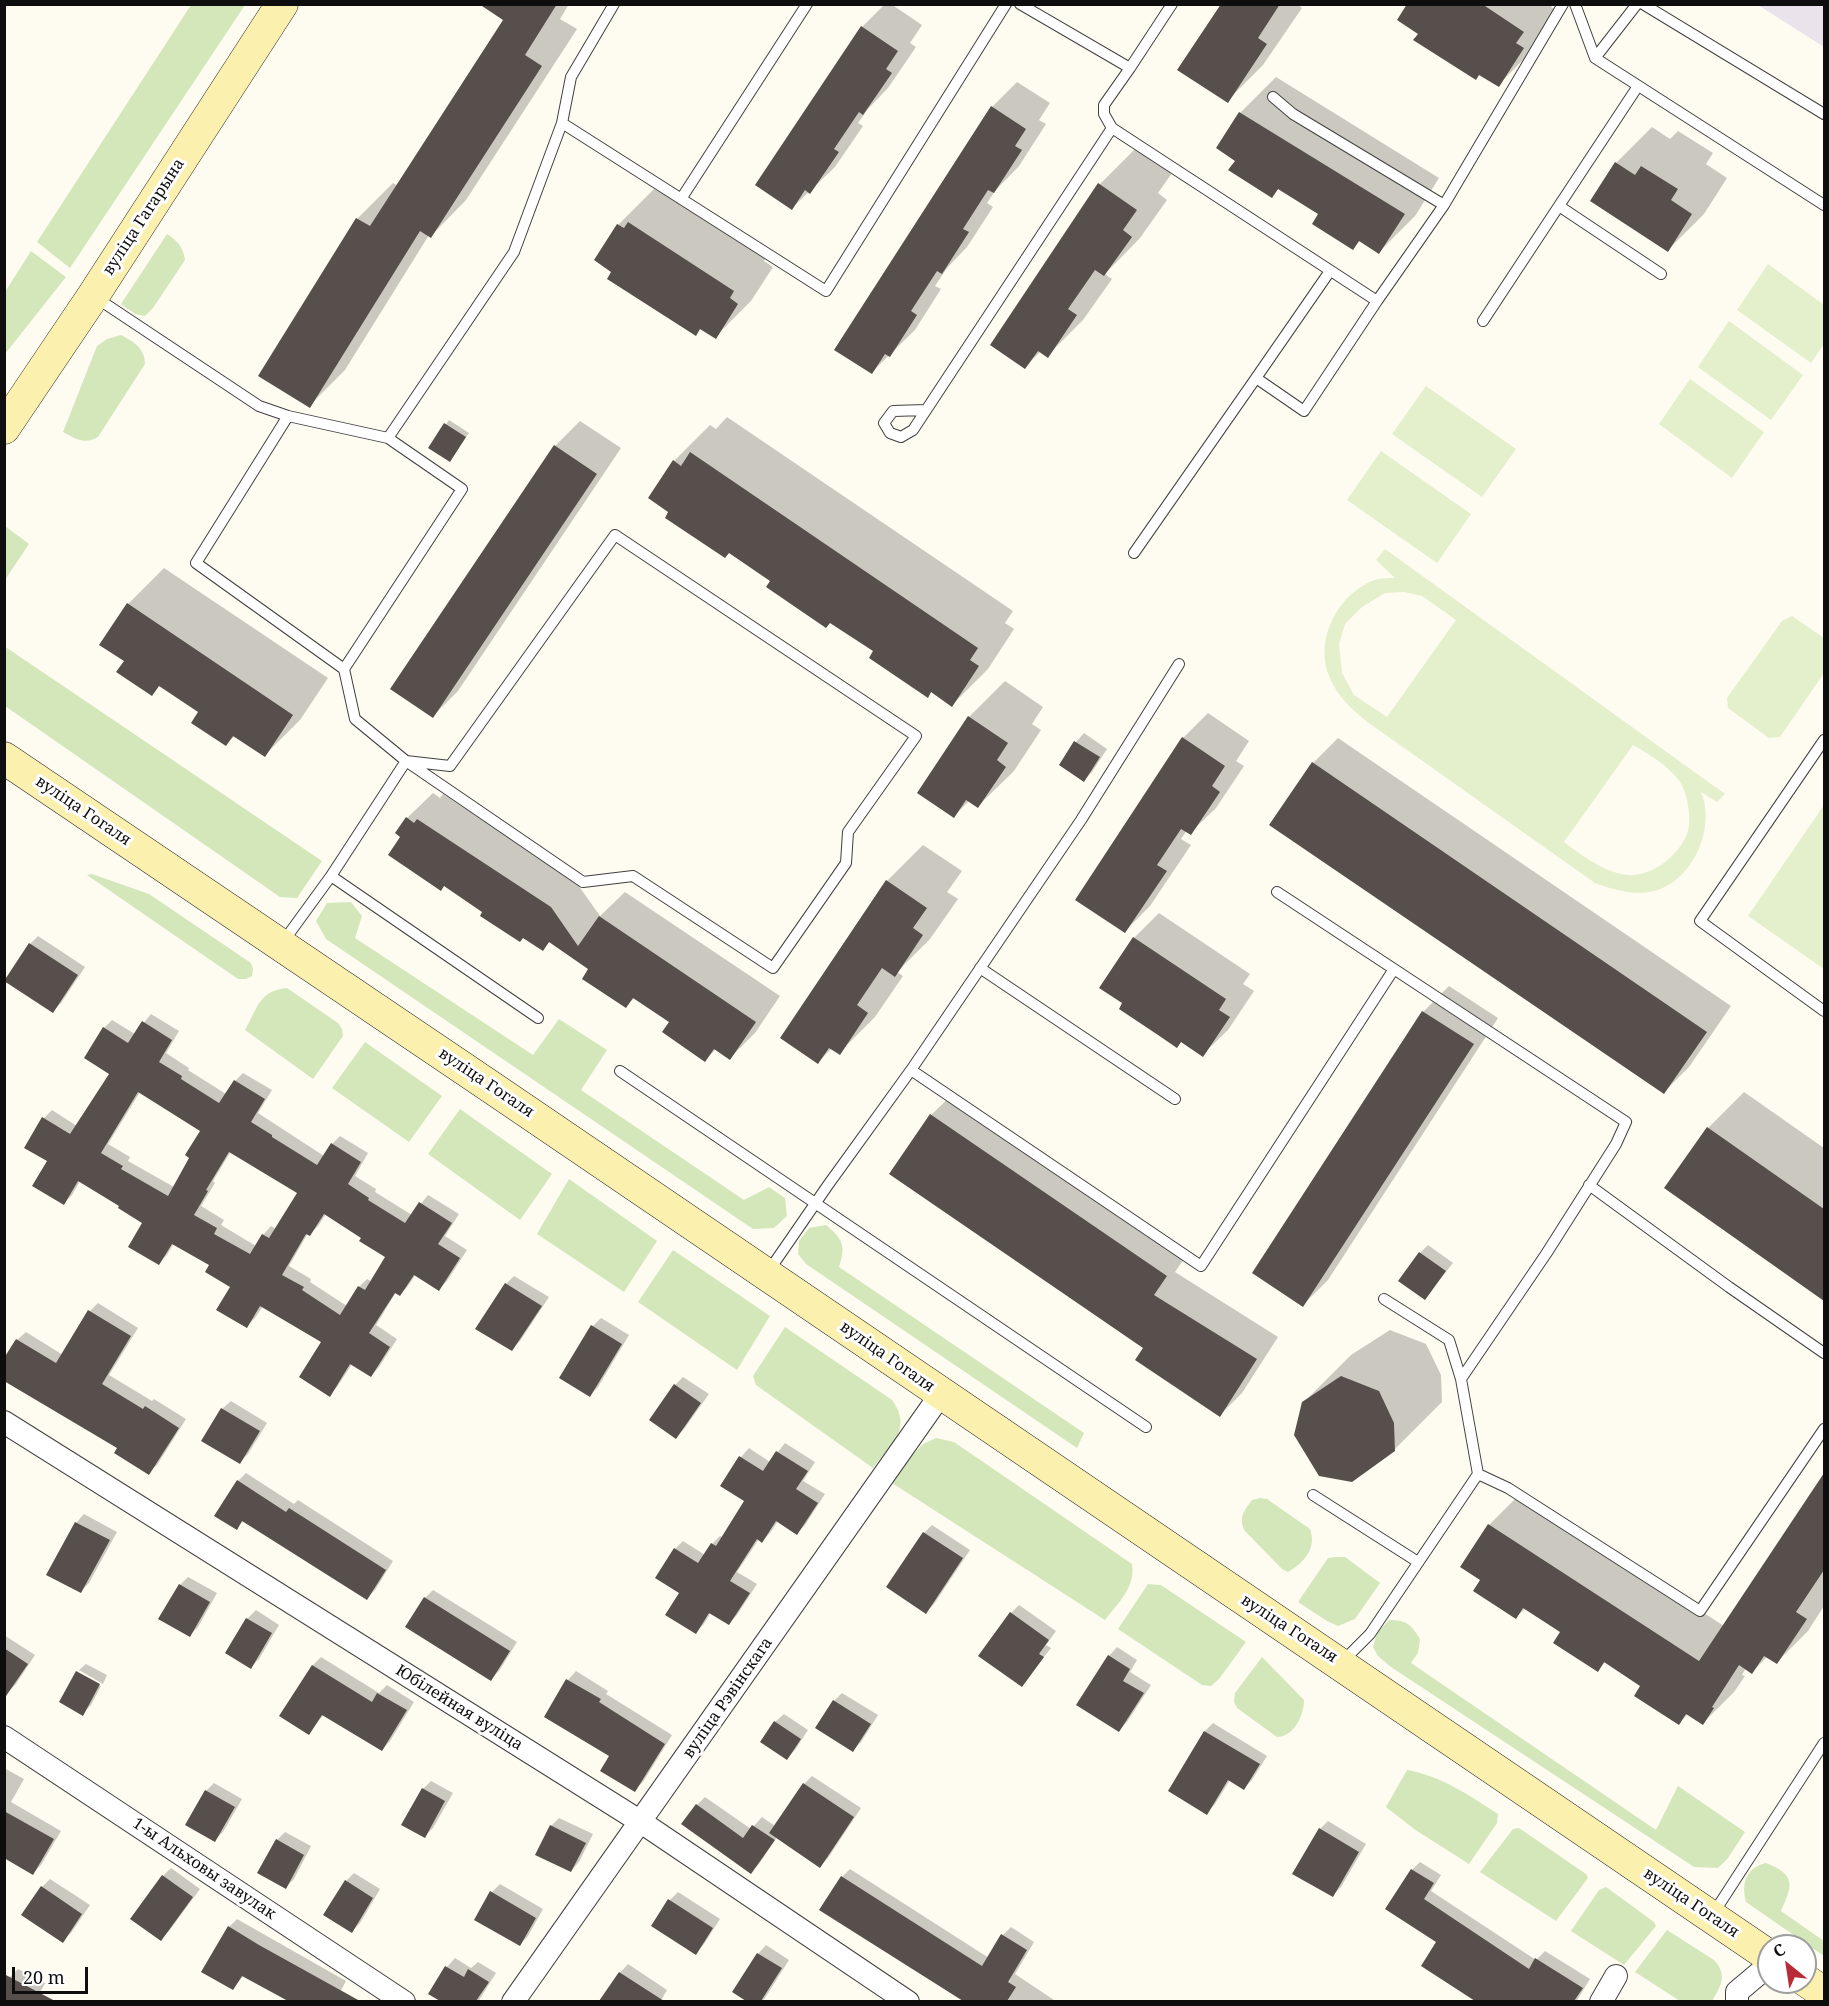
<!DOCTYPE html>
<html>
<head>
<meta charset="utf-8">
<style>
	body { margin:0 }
	#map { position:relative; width:1829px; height:2006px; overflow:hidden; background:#fefbf0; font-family:"Noto Serif",serif }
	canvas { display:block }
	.frame { position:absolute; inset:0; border:6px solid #0e0e0e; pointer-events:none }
	.north { position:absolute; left:1757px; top:1934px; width:60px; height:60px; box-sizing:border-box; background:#fff; border:2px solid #9f9f9f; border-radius:50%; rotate:330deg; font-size:16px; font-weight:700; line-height:24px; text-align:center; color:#0e0e0e }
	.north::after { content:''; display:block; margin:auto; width:21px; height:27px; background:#b82c37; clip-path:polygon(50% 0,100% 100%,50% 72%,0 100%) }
	.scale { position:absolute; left:12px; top:1967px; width:76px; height:27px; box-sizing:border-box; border:3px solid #0e0e0e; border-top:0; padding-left:8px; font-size:18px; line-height:21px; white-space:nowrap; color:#0e0e0e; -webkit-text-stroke:4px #fff; paint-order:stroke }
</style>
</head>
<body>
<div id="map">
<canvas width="1829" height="2006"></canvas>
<div class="frame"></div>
<div class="north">С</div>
<div class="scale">20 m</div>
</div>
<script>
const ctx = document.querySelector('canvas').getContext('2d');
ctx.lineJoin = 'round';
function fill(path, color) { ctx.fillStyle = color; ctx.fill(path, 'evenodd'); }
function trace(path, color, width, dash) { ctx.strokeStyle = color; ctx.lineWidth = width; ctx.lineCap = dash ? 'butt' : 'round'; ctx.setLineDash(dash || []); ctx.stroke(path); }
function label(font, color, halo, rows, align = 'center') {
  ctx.font = font + ' "Noto Serif",serif'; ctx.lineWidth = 6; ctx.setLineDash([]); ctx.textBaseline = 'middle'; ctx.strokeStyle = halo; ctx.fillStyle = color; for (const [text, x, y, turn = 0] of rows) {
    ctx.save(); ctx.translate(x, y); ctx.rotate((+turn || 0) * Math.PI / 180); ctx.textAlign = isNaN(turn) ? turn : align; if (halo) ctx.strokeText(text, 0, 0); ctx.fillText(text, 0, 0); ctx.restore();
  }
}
fill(new Path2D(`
	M1758 5H1824V47Z`), '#ebe3ec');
fill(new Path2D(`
	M191 5H245L70 268 37 242Z
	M167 234C178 241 183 247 185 260L153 308 145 316 135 314 121 304Z
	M31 251 66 277 5 354V292Z
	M121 335C134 342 145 348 145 364L98 437C84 445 76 439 63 432L97 346 107 339Z
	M5 526 29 544 5 580Z
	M4 646 322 861 297 898 280 897 5 706Z
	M92 874 149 894 251 963 253 969 252 976 246 979H238L87 875Z
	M351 902 362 916 355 938 533 1055 559 1019 607 1050 581 1090 744 1200 769 1187 785 1198 787 1216 774 1228 753 1229 326 939 316 921 327 903Z
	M287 988 338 1023 342 1029 343 1036 313 1079 245 1030C258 1007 259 991 287 988Z
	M365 1042 442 1096 409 1142 332 1088Z
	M460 1109 552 1174 520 1220 428 1154Z
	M569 1179 657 1241 624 1292 537 1234Z
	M826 1225C843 1239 846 1246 839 1267L1084 1433 1077 1448 806 1264 798 1254 799 1241 809 1228Z
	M673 1250 770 1316 737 1370 638 1302Z
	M785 1327 892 1400C913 1429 891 1444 873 1468L756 1385 753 1376Z
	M936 1438 954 1442 1132 1564C1136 1587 1118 1603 1105 1620L892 1483 908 1460 923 1444Z
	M1260 1498 1267 1499 1310 1529C1317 1548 1304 1563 1288 1572L1282 1569 1245 1531C1238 1518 1244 1511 1252 1500Z
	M1335 1557H1345L1380 1583 1355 1619 1338 1626 1327 1621 1298 1602 1328 1558Z
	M1148 1584 1161 1585 1246 1642 1219 1679 1211 1686 1202 1685 1118 1629Z
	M1389 1620C1406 1620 1411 1624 1420 1639L1418 1653 1411 1663 1656 1830 1678 1786 1745 1832 1728 1858 1718 1868 1694 1867 1391 1667 1378 1656 1373 1647 1377 1633Z
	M1262 1657 1304 1700C1304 1715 1294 1737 1277 1737L1237 1708 1234 1702 1235 1693Z
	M1407 1770C1441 1776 1469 1795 1498 1814L1497 1823 1469 1864 1414 1829 1386 1807Z
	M1519 1828 1586 1874 1588 1878 1556 1921 1480 1872 1513 1829Z
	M1766 1863C1797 1875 1792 1886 1781 1911L1824 1941V1956L1746 1902C1741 1883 1746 1868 1766 1863Z
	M1606 1887 1654 1922 1656 1926 1624 1965 1571 1931 1599 1890Z
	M1667 1930 1714 1960C1728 1975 1721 1986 1712 2001H1680L1635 1972Z`), '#d3e7bb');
fill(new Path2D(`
	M1768 264 1824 305V344L1811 363 1737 310Z
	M1729 321 1803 375 1771 420 1698 367Z
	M1690 379 1764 432 1732 478 1659 424Z
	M1426 386 1516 449 1482 497 1392 434Z
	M1381 451 1471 514 1437 563 1347 500Z
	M1385 549 1725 794 1717 802 1701 792C1716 828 1693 881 1654 891 1634 896 1615 890 1595 883L1366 721C1351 708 1338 697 1330 678 1314 642 1336 596 1372 581 1379 578 1388 578 1395 578L1376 560ZM1404 592 1422 596 1456 620 1387 717 1354 695 1342 673 1339 644 1345 624 1362 607 1385 593ZM1633 745C1649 754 1670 767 1680 782 1687 792 1692 819 1688 831 1681 853 1657 873 1634 875 1611 877 1582 856 1564 842Z
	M1792 616 1824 638V673L1780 737 1769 738 1728 708 1727 698 1782 621Z
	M1824 805V969L1748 916Z`), '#e4efcc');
fill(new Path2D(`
	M490 4H569L560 19 577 29 466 200 431 236 429 235 345 370 309 406 260 375 357 219 393 183 398 186 505 19Z
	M885 4H891L922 25 910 43 916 47 888 88 868 109 858 123 863 126 835 167 792 208 862 27Z
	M1222 4H1297L1302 8 1263 65 1227 101Z
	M1409 4H1553L1551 7 1559 12 1534 49 1498 85 1420 33Z
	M1276 77 1439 178 1415 216 1379 252 1361 240 1352 248 1320 214 1279 188 1271 196 1240 113Z
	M1017 82 1050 103 1039 120 1046 124 1019 166 995 191 987 203 993 207 967 247 947 268 935 286 941 289 915 330 872 372 992 107Z
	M1652 127 1670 139 1678 131 1713 153 1706 164 1727 178 1704 214 1668 250 1616 163Z
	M1136 148 1172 173 1158 193 1167 200 1140 238 1105 274 1112 279 1083 320 1047 356 1041 351 1025 367 992 345 1100 184Z
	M665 187 769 254 764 261 773 267 751 301 715 337 701 328 696 334 613 271 618 225 654 189 660 192Z
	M727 417 1013 611 1005 623 1014 629 988 669 952 705 932 691 928 696 875 651 671 512 674 461 710 425 716 429Z
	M449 420 469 433 453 456 430 447Z
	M580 421 621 448 458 691 433 716 555 446Z
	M164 568 328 678 300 720 264 756 235 736 226 744 200 712 160 685 151 694 126 661 128 604Z
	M1005 681 1043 707 1032 724 1041 730 1014 771 978 806 969 801 954 816 919 793 969 717Z
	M1208 713 1249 741 1236 761 1244 766 1216 808 1190 833 1187 830 1181 839 1191 845 1150 906 1125 931 1183 738Z
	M1084 733 1107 749 1092 772 1084 780 1061 764 1076 742Z
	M1338 738 1731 1006 1689 1067 1664 1092 1313 763Z
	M433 793 440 798 443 794 576 882 600 916 625 892 780 996 755 1033 730 1058 716 1049 705 1060 671 1021 635 997 626 1006 590 969 550 941 543 949 483 911 397 833 407 818Z
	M923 845 962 871 947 892 958 899 930 939 897 972 903 976 875 1017 839 1053 832 1048 818 1062 887 881Z
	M1159 913 1250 974 1243 984 1254 991 1228 1030 1202 1055 1182 1041 1177 1046 1124 1003 1134 938Z
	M38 936 85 967 61 1003 53 1011 30 944Z
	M1449 986 1498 1018 1328 1280 1303 1305 1254 1273 1423 1012Z
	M151 1014 179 1031 166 1053 189 1068 188 1070 226 1094 235 1081 243 1073 272 1090 258 1113 324 1156 332 1144 340 1136 368 1153 355 1176 376 1189 375 1192 412 1215 428 1195 459 1214 445 1236 467 1250 447 1281 439 1289 416 1274 408 1286 400 1295 396 1292 376 1325 397 1339 379 1367 371 1376 352 1364 337 1387 329 1395 323 1342 263 1306 255 1318 247 1326 232 1286 211 1265 174 1243 167 1255 159 1263 144 1222 121 1205 80 1181 72 1195 64 1203 49 1161 44 1118 52 1110 77 1126 111 1073 104 1028 112 1020 135 1034ZM140 1092 203 1130 191 1158 174 1187 128 1161 130 1157 108 1144ZM231 1151 299 1193 276 1229 271 1226 263 1235 256 1246 221 1225 224 1220 201 1206 215 1183 213 1181ZM326 1214 363 1238 387 1257 372 1282 367 1279 359 1287 347 1306 310 1282 311 1279 289 1266 308 1233 310 1234 318 1226Z
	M1744 1092 1824 1148V1299L1666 1188 1708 1128Z
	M954 1093 1188 1253 1175 1272 1278 1337 1242 1393 1220 1415 1145 1348 891 1174 931 1115Z
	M1428 1245 1453 1263 1425 1298 1420 1253Z
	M514 1276 549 1297 520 1341 512 1349 506 1284Z
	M98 1303 138 1328 109 1375 152 1401 154 1399 186 1419 157 1465 148 1473 119 1448 4 1361 17 1340 26 1332 63 1355 90 1311Z
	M601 1318 629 1335 598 1387 590 1395 561 1377 593 1326Z
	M1390 1330 1426 1344 1441 1375 1442 1402 1394 1450 1303 1403 1351 1355Z
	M683 1377 709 1394 684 1429 676 1437 651 1419 675 1385Z
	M231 1401 267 1423 248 1454 240 1462 203 1440 222 1409Z
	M785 1443 815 1462 803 1481 825 1494 805 1525 797 1533 778 1521 770 1533 762 1541 759 1539 737 1572 757 1584 737 1615 729 1623 711 1612 704 1624 696 1632 681 1593 675 1549 683 1541 705 1555 712 1544 720 1536 723 1537 746 1500 722 1485 741 1457 749 1448 770 1462Z
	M246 1473 294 1504 298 1500 393 1561 375 1590 367 1598 244 1521 236 1528 238 1481Z
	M1824 1478V1606L1808 1631 1777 1662 1768 1656 1752 1672 1746 1668 1742 1675 1745 1676 1734 1692 1703 1723 1688 1714 1679 1723 1642 1685 1606 1662 1597 1670 1562 1631 1526 1608 1516 1617 1482 1580 1489 1525 1520 1494 1724 1626 1818 1485Z
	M84 1514 117 1532 89 1583 81 1591 76 1523Z
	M932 1525 970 1550 934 1604 926 1612 924 1533Z
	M188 1577 217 1593 198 1627 190 1635 180 1585Z
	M433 1590 517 1642 499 1671 491 1679 407 1627 425 1598Z
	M1019 1605 1056 1631 1046 1645 1051 1648 1022 1685 1011 1613Z
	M256 1610 279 1625 259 1659 251 1667 227 1652 247 1619Z
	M4 1635 35 1655 16 1684 8 1692 4 1689Z
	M1117 1647 1137 1660 1130 1672 1151 1685 1127 1722 1119 1730 1109 1656Z
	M321 1657 379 1693 387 1685 414 1702 390 1741 382 1750 324 1714 309 1733 313 1665Z
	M86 1664 107 1675 103 1684 79 1670Z
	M78 1671V1673L101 1686 91 1705 82 1714 61 1702Z
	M576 1671 608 1691 606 1694 672 1735 643 1782 634 1790 611 1756 546 1717 568 1680Z
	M842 1693 878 1715 861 1742 853 1750 817 1728 834 1701Z
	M784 1714 808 1730 795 1750 787 1758 775 1722Z
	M1213 1723 1267 1756 1252 1780 1244 1788 1230 1780 1215 1804 1207 1813 1170 1790 1205 1731Z
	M4 1768 24 1779 11 1802 61 1831 41 1865 33 1873 4 1831Z
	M812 1776 861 1808 828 1858 820 1866 777 1837 759 1864 751 1872 697 1805 705 1797 751 1829 762 1817 775 1826 804 1784Z
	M431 1781 453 1793 433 1828 425 1836 423 1789Z
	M214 1783 242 1799 223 1832 215 1840 206 1791Z
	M559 1818 593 1834 579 1862 571 1871 551 1826Z
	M1328 1821 1366 1844 1341 1887 1333 1895 1320 1829Z
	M285 1832 311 1846 294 1879 286 1887 277 1840Z
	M1420 1862 1441 1875 1431 1891 1536 1960 1545 1951 1590 1979 1576 2002H1496L1474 1988 1439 1942 1412 1870Z
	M171 1868 200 1889 169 1931 161 1939 163 1876Z
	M850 1869 989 1958 1003 1935 1011 1927 1034 1942 1015 1974 1057 2002H966L821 1910 842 1877Z
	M354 1873 380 1889 360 1923 352 1931 346 1881Z
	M50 1879 90 1905 71 1933 62 1941 42 1887Z
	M500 1884 543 1909 528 1936 520 1945 492 1892Z
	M678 1892 720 1919 704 1944 696 1953 670 1900Z
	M237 1919 346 1981 335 2002H291L244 1975 233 1989 229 1927Z
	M766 1945 789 1960 765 1998 761 2002H749L734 1992 758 1954Z
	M455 1958 471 1968 478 1962 496 1973 478 2002H443L430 1993 447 1967Z
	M628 1964 667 1990 660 2002H610L604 1998 620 1973Z
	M18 1969 45 1983 35 2002H4V1988L10 1977Z`), '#0003');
fill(new Path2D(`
	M479 4H557L525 55 542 66 431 238 420 231 310 408 258 376 356 218 370 226 503 20Z
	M1221 4H1280L1258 38 1267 44 1228 103 1177 70Z
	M1407 4H1482L1524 32 1516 43 1524 48 1499 87 1479 75 1476 80 1413 40 1418 34 1397 20Z
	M861 26 898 51 886 69 892 73 863 115 859 112 834 149 839 152 810 194 805 190 792 210 755 185Z
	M991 106 1026 129 1015 146 1022 150 994 193 988 190 963 229 969 232 942 274 937 271 911 311 917 315 890 357 885 354 872 374 834 350Z
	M1239 112 1405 214 1379 254 1359 241 1353 250 1312 224 1318 214 1278 189 1272 198 1228 170 1235 161 1216 148Z
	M1615 162 1635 175 1641 166 1678 189 1671 200 1692 214 1668 252 1590 201Z
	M1098 183 1137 210 1123 230 1132 237 1104 276 1095 270 1068 309 1077 315 1048 358 1038 351 1025 369 990 345Z
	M628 222 734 291 730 298 738 304 716 339 700 329 696 336 607 279 611 272 594 260 617 224 624 228Z
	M444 423 466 437 450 462 428 448Z
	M554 445 597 474 433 718 390 689Z
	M690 452 978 648 970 660 979 666 952 707 931 692 928 698 869 658 873 651 830 623 826 628 766 587 770 581 729 553 725 558 665 518 668 512 648 498 673 460 681 466Z
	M127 603 293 715 265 757 233 736 226 746 191 723 198 712 159 686 152 696 116 672 124 661 99 645Z
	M968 716 1008 743 997 760 1006 767 978 808 966 800 954 818 917 793Z
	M1182 737 1225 766 1212 786 1220 792 1191 835 1181 829 1157 865 1167 871 1125 933 1075 900Z
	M1074 741 1100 757 1084 782 1059 765Z
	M1312 762 1707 1032 1664 1094 1269 825Z
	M406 817 414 823 417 819 551 907 578 946 599 916 756 1022 730 1060 714 1049 705 1062 662 1032 669 1022 633 998 626 1008 582 979 588 969 549 942 543 951 523 938 520 942 480 916 482 912 444 886 441 891 388 855 400 837 395 833Z
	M886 880 927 908 913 928 923 935 895 977 882 968 857 1005 868 1013 840 1055 829 1048 818 1064 780 1038Z
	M1133 937 1226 999 1219 1010 1230 1017 1203 1057 1181 1042 1177 1048 1158 1035 1119 1009 1122 1003 1099 988Z
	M29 943 78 975 53 1013 4 981Z
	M1422 1011 1474 1044 1303 1307 1252 1273Z
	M142 1021 172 1040 159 1062 182 1076 181 1079 219 1103 234 1080 265 1099 251 1122 272 1135V1137L317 1165 331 1143 361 1162 348 1184 369 1198 368 1200 405 1223 419 1202 452 1223 438 1244 460 1258 439 1291 414 1275 400 1296 395 1293 369 1333 390 1347 371 1377 350 1364 330 1397 299 1377 321 1342 260 1306 247 1328 216 1310 230 1287 205 1272 209 1265 172 1244 159 1265 128 1247 142 1223 118 1208 119 1206 78 1181 64 1205 32 1186 47 1161 24 1148 42 1117 70 1134 109 1074 84 1058 103 1027 128 1043ZM138 1092 200 1131 185 1155 189 1158 168 1196 121 1169 123 1166 101 1153ZM229 1152 297 1193 269 1238 262 1234 250 1254 214 1234 217 1228 194 1215 208 1191 206 1190ZM324 1214 361 1238 359 1241 385 1257 365 1290 358 1286 340 1315 302 1290 304 1287 282 1275 306 1234 310 1236Z
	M930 1114 1167 1276 1154 1295 1257 1359 1220 1417 1135 1360 1143 1348 889 1174Z
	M1707 1127 1824 1209V1301L1664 1188Z
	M1419 1252 1446 1271 1425 1300 1398 1281Z
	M505 1283 542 1306 512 1351 475 1329Z
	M88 1310 131 1336 102 1384 143 1409 145 1406 179 1428 149 1475 114 1453 117 1448 4 1381V1358L16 1339 56 1363Z
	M591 1325 622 1344 590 1397 559 1378Z
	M1341 1376 1379 1391 1394 1423 1395 1451 1352 1482 1319 1476 1294 1435 1302 1402Z
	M674 1384 701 1403 676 1439 649 1420Z
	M221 1408 260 1431 240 1464 201 1441Z
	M776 1451 808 1471 796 1489 818 1503 797 1535 776 1521 762 1543 757 1539 730 1581 750 1593 729 1625 709 1613 696 1634 665 1615 679 1593 655 1578 674 1548 698 1563 711 1543 716 1546 744 1501 720 1486 739 1456 763 1471Z
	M1824 1473V1570L1796 1612 1807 1619 1777 1664 1764 1656 1752 1674 1739 1665 1712 1707 1714 1708 1703 1725 1686 1714 1679 1725 1634 1696 1640 1686 1604 1662 1598 1672 1553 1643 1560 1632 1523 1608 1516 1619 1473 1591 1480 1580 1460 1567 1488 1524 1699 1661Z
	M237 1480 286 1512 289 1508 386 1570 367 1600 242 1521 237 1530 214 1516Z
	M75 1522 110 1540 81 1593 46 1575Z
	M923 1532 963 1558 926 1614 886 1587Z
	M179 1584 210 1602 190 1637 158 1619Z
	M424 1597 510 1651 491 1681 405 1627Z
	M1010 1612 1049 1640 1039 1654 1044 1657 1022 1687 978 1656Z
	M246 1618 272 1633 251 1669 225 1653Z
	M4 1648 28 1664 4 1699Z
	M1108 1655 1130 1669 1123 1681 1144 1693 1119 1732 1076 1705Z
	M312 1665 372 1702 377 1693 407 1710 382 1751 322 1715 309 1735 279 1716Z
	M76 1671 100 1684 83 1716 59 1702Z
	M566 1679 601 1699 599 1702 665 1744 635 1792 600 1771 609 1756 544 1717Z
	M833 1700 871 1724 853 1752 815 1728Z
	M774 1721 801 1739 787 1760 760 1742Z
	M1204 1731 1260 1764 1244 1790 1228 1780 1207 1815 1168 1791Z
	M803 1783 854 1817 820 1868 769 1833Z
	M422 1788 445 1801 425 1838 401 1825Z
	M205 1790 235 1807 215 1842 185 1825Z
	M696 1804 743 1838 752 1825 775 1840 751 1874 681 1824Z
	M4 1811 54 1839 33 1875 4 1858Z
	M550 1825 586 1843 571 1872 535 1855Z
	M1319 1828 1359 1852 1333 1897 1292 1874Z
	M276 1839 304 1855 286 1889 257 1873Z
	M1411 1869 1434 1883 1424 1899 1529 1969 1535 1958 1583 1988 1574 2001H1475L1421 1966 1436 1942 1385 1909Z
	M162 1875 193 1897 161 1941 130 1919Z
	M841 1876 982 1966 1001 1934 1027 1950 1008 1982 1016 1987 1007 2001H963L819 1910Z
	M345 1880 373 1898 352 1933 323 1915Z
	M41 1886 82 1914 63 1943 21 1915Z
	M490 1891 536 1918 520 1946 474 1920Z
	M668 1899 713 1928 696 1955 651 1926Z
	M228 1926 259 1945 360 2001H288L242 1976 233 1990 201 1972Z
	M757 1953 782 1968 761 2001H746L732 1992Z
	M445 1966 464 1977 468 1969 489 1982 476 2001H440L428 1994Z
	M619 1972 664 2001H599Z
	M4 1974 55 2001H4Z`), '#564f4b');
const lane = new Path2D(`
	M1020 4 1130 68 1172 4
	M1575 4 1595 58 1824 205
	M1643 4 1824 114
	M1595 58 1637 4
	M1130 68 1104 105V114L1112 128 1377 301 1444 205
	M1273 97 1293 114 1444 205 1563 4
	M562 123 826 291 1006 4
	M681 199 807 4
	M1559 206 1661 274
	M1330 271 1256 378 1304 411 1377 301
	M95 297 259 406 288 416 388 438
	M1483 321 1638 86
	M925 410 893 411 884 423 890 433 901 437 913 430 1112 128
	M1134 553 1256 378
	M344 669 462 489 388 438 514 252 562 123 571 77 614 4
	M1824 740 1700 921 1824 1011
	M331 876 538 1018
	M1277 892 1626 1122 1616 1144 1546 1254 1461 1379 1478 1474 1370 1634 1341 1663
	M283 942 331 876 406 761 450 766 615 535 916 736 848 832 846 863 773 968 633 876 583 882 406 761 355 719 344 669 196 563 288 416
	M980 968 1175 1099
	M911 1070 1081 820 1179 664
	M620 1071 1146 1427
	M1589 1185 1729 1287 1824 1353
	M768 1272 828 1185 911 1070 1201 1266 1394 969
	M1384 1299 1449 1340 1461 1379
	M1478 1474 1508 1488 1700 1611 1824 1429
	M1313 1495 1418 1562
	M1713 1914 1824 1743`);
const street = new Path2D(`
	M4 1422 641 1822 908 2002
	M4 1737 404 2002
	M513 2002 941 1394
	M1601 2002 1616 1976
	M1737 2002V1992L1769 1965`);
const secondary = new Path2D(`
	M4 428 93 296 282 4
	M4 758C594 1155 1181 1557 1769 1956
	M1805 1980 1824 1993`);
trace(lane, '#414141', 12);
trace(street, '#414141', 24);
trace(secondary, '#303030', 33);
trace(lane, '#fff', 10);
trace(street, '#fff', 22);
trace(secondary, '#fbf0ae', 32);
label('16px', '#0e0e0e', '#fff', [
	["вуліца Гагарына",144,217,-57],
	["вуліца Гогаля",83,811,34],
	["вуліца Гогаля",486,1083,34],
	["вуліца Гогаля",887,1357,35],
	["вуліца Гогаля",1289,1629,33],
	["вуліца Рэвінскага",728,1698,-55],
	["Юбілейная вуліца",459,1708,32],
	["1-ы Альховы завулак",204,1869,34],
	["вуліца Гогаля",1691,1903,34]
]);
</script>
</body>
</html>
